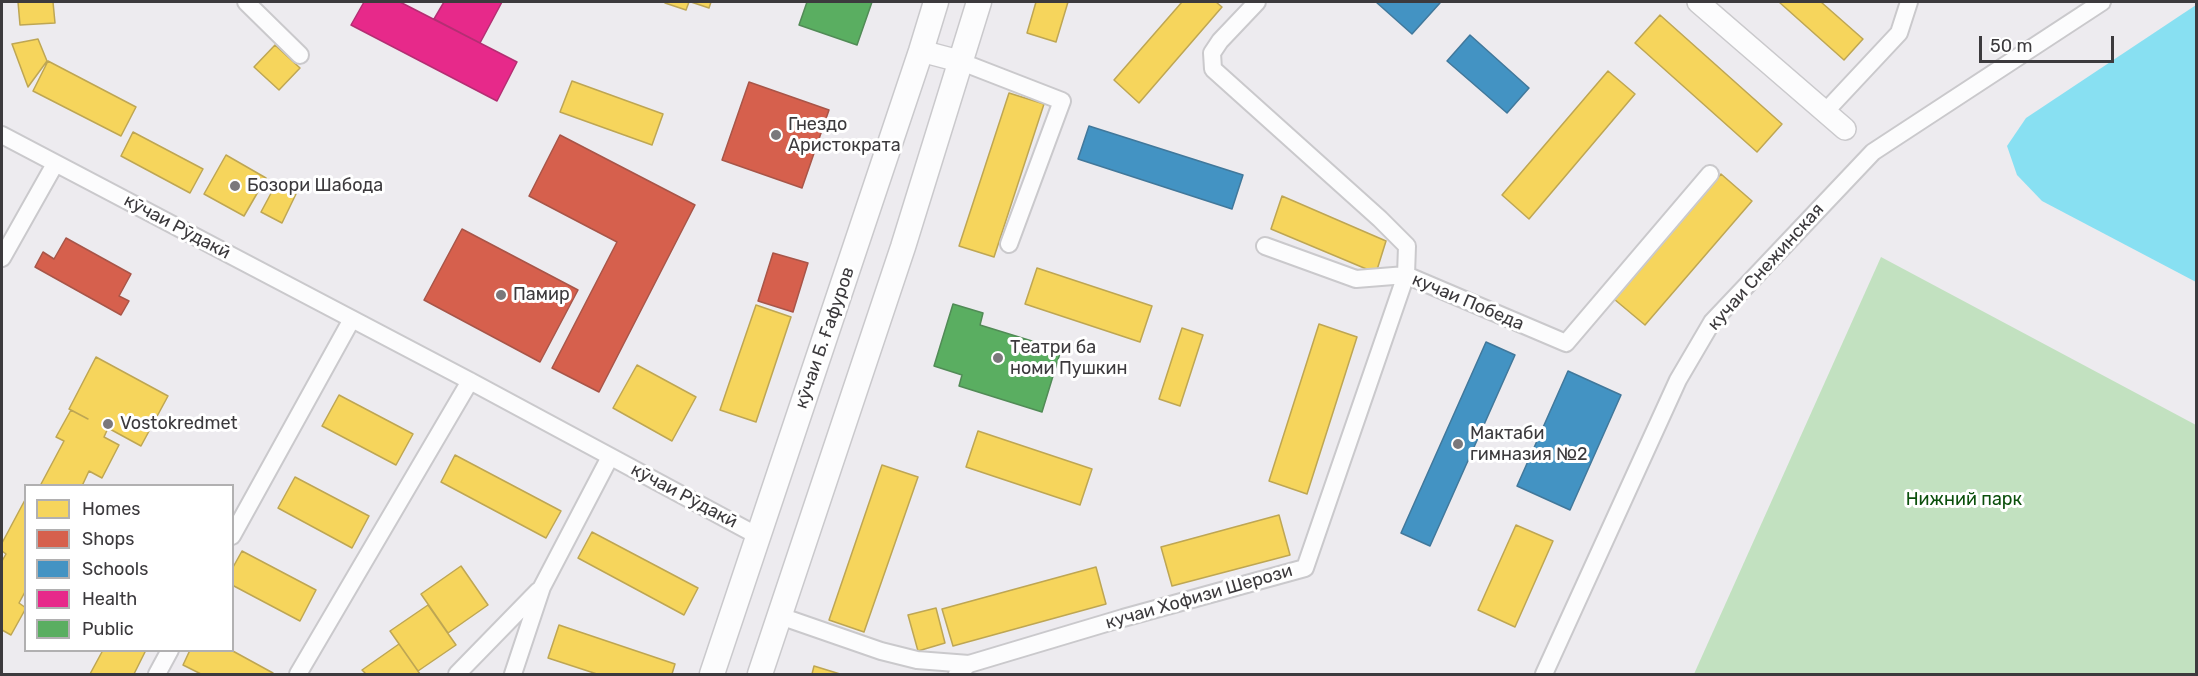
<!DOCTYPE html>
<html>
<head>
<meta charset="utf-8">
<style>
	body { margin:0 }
	#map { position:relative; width:2198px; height:676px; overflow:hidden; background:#edebef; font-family:Rubik,sans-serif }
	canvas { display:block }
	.frame { position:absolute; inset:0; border:3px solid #3c3a3d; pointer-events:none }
	.legend { position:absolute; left:24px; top:484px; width:210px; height:168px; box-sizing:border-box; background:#fff; border:2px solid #b1b0b1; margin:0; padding:8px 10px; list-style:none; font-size:18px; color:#3c3a3d }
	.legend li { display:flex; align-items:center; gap:12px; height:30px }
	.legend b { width:30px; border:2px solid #b1b0b1 }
	.scale { position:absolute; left:1979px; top:36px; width:135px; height:27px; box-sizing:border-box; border:3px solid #3c3a3d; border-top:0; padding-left:8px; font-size:18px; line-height:21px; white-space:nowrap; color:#3c3a3d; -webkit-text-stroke:4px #fff; paint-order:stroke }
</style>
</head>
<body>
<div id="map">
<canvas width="2198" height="676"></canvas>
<div class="frame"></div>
<ul class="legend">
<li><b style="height:16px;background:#f6d55c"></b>Homes</li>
<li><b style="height:16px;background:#d6604d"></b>Shops</li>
<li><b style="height:16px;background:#4393c3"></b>Schools</li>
<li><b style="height:16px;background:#e7298a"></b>Health</li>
<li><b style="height:16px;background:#5aae61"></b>Public</li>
</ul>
<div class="scale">50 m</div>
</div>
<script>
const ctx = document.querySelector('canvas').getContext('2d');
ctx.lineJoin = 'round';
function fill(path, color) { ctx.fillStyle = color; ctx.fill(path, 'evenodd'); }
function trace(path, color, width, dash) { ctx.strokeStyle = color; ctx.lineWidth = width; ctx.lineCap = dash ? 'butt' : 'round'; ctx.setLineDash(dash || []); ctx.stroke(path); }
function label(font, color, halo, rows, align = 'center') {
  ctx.font = font + ' Rubik,sans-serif'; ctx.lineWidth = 6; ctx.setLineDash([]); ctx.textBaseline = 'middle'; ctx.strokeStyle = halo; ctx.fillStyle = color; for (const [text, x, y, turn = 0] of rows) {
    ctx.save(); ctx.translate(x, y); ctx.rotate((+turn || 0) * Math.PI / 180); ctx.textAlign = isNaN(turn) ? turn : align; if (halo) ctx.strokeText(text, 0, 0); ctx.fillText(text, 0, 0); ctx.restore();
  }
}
fill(new Path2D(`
	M1881 257 2196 425V674H1694Z`), '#c2e1c0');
fill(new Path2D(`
	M2196 5V282L2042 201 2017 175 2007 146 2026 118Z`), '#88e0f2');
const homes = new Path2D(`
	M18 2H53L55 23 20 25Z
	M691 2H711L709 8Z
	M1036 2H1068L1056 42 1027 33Z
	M1182 2H1216L1222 7 1139 103 1114 80Z
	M1779 2H1821L1863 39 1844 60Z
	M665 3V2H689L686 10Z
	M1660 15 1782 124 1757 152 1635 43Z
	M38 39 47 61 28 87 12 44Z
	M275 45 300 68 279 90 254 67Z
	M48 61 136 107 121 136 33 91Z
	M1608 71 1635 94 1529 219 1502 195Z
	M572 81 663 114 652 145 560 112Z
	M1009 93 1044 104 994 257 959 246Z
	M133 132 203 169 190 193 121 156Z
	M226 155 266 178 244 216 204 194Z
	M1721 174 1752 201 1645 325 1614 299Z
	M276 184 296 194 282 223 261 212Z
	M1282 196 1386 241 1376 273 1271 229Z
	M1037 268 1152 306 1140 342 1025 304Z
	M756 305 791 317 756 422 720 410Z
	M1319 324 1357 337 1307 494 1269 481Z
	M1182 328 1203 335 1180 406 1159 399Z
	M96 357 168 396 141 446 108 428 104 437 119 445 102 478 89 471 82 486H40L64 441 56 437 71 410 88 419 69 409Z
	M637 365 696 397 672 441 613 408Z
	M339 395 413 434 396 465 322 426Z
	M978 431 1092 469 1080 505 966 467Z
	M455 455 561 511 546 538 441 482Z
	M882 465 918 477 864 632 829 620Z
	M295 477 369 516 352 548 278 508Z
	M26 498V590L19 603 26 608 11 635 2 630V561L6 554 2 551V543Z
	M1279 515 1290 555 1172 586 1161 547Z
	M1516 525 1553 541 1515 627 1478 610Z
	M592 532 698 588 684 615 578 558Z
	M242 551 316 590 300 621 232 585V569Z
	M461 566 488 605 448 633 421 594Z
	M1096 567 1106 604 953 646 942 609Z
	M428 605 456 645 418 671 390 631Z
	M936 608 945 643 918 651 908 615Z
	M559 625 675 664 672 674H597L548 658Z
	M399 644 420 674H366L362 670Z
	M103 650H146L134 674H90Z
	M190 650H231L273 673 272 674H201L183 665Z
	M814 666 840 674H812Z`);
fill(homes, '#f6d55c');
trace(homes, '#bea653', 1.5);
const shops = new Path2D(`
	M749 82 829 110 802 188 722 160Z
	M560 135 695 205 599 392 552 368 617 242 529 196Z
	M462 229 578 290 540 362 424 300Z
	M66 238 131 274 119 296 129 301 121 315 35 267 43 252 54 259Z
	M773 253 808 263 793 312 758 301Z`);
fill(shops, '#d6604d');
trace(shops, '#a85548', 1.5);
const schools = new Path2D(`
	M1376 2H1438L1440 3 1412 34Z
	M1470 35 1529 88 1507 113 1447 61Z
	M1089 126 1243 175 1232 209 1078 159Z
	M1486 342 1515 355 1430 546 1401 533Z
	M1568 371 1621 395 1570 510 1517 486Z`);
fill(schools, '#4393c3');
trace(schools, '#41789b', 1.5);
const health = new Path2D(`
	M364 2H400L517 62 497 101 351 25Z
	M444 2H502L480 43 434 19Z`);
fill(health, '#e7298a');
trace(health, '#b42e73', 1.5);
const public = new Path2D(`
	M807 2H872L857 45 799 25Z
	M953 304 983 313 980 325 1061 350 1042 412 959 386 962 375 934 366Z`);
fill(public, '#5aae61');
trace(public, '#518b56', 1.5);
const minor = new Path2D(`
	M246 2 300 55
	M959 61 1062 101 1009 244
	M1825 112 1899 33 1909 2
	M2 135 470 381 758 536
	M1265 246 1356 279 1406 275 1566 343 1710 174
	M2 258 55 164
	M232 536 352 319
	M780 616 881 651 917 660 969 664 957 674
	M969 664 1123 618 1305 568 1406 275 1407 246 1380 219 1213 69 1212 53 1220 41 1257 2
	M157 674 170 650
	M298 674 470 381
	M457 674 538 591
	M513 674 542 587 610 457
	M1544 674 1678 380 1712 322 1873 152 2102 2`);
const tertiary = new Path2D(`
	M1698 2 1845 129
	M921 51 959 61`);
const secondary = new Path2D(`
	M712 674 921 51 936 2
	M760 674 903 247 979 2`);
trace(minor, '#cac9cc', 20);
trace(tertiary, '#cac9cc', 24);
trace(secondary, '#cac9cc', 27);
trace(minor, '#fcfcfd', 16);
trace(tertiary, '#fcfcfd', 21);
trace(secondary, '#fcfcfd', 24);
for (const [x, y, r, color] of [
	[776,135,6,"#7a787b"],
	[235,186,6,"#7a787b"],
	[501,295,6,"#7a787b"],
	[998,358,6,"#7a787b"],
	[108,424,6,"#7a787b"],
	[1458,444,6,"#7a787b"]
]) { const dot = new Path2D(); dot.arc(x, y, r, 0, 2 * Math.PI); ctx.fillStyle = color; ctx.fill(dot); trace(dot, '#fff', 2); }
label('18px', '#3c3a3d', '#fff', [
	["Гнездо",788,125],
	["Аристократа",788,146],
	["Бозори Шабода",247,186],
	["Памир",513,295],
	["Театри ба",1010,348],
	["номи Пушкин",1010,369],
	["Vostokredmet",120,424],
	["Мактаби",1470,434],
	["гимназия №2",1470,455]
], 'left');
label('18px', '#3c3a3d', '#fff', [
	["кӯчаи Рӯдакӣ",177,227,28],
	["кучаи Снежинская",1766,267,-48],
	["кучаи Победа",1468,302,23],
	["кӯчаи Б. Ғафуров",825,338,-71],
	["кӯчаи Рӯдакӣ",684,496,28],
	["кучаи Хофизи Шерози",1199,597,-16]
]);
label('18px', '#0c500d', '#fff', [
	["Нижний парк",1964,500]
]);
</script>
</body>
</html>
